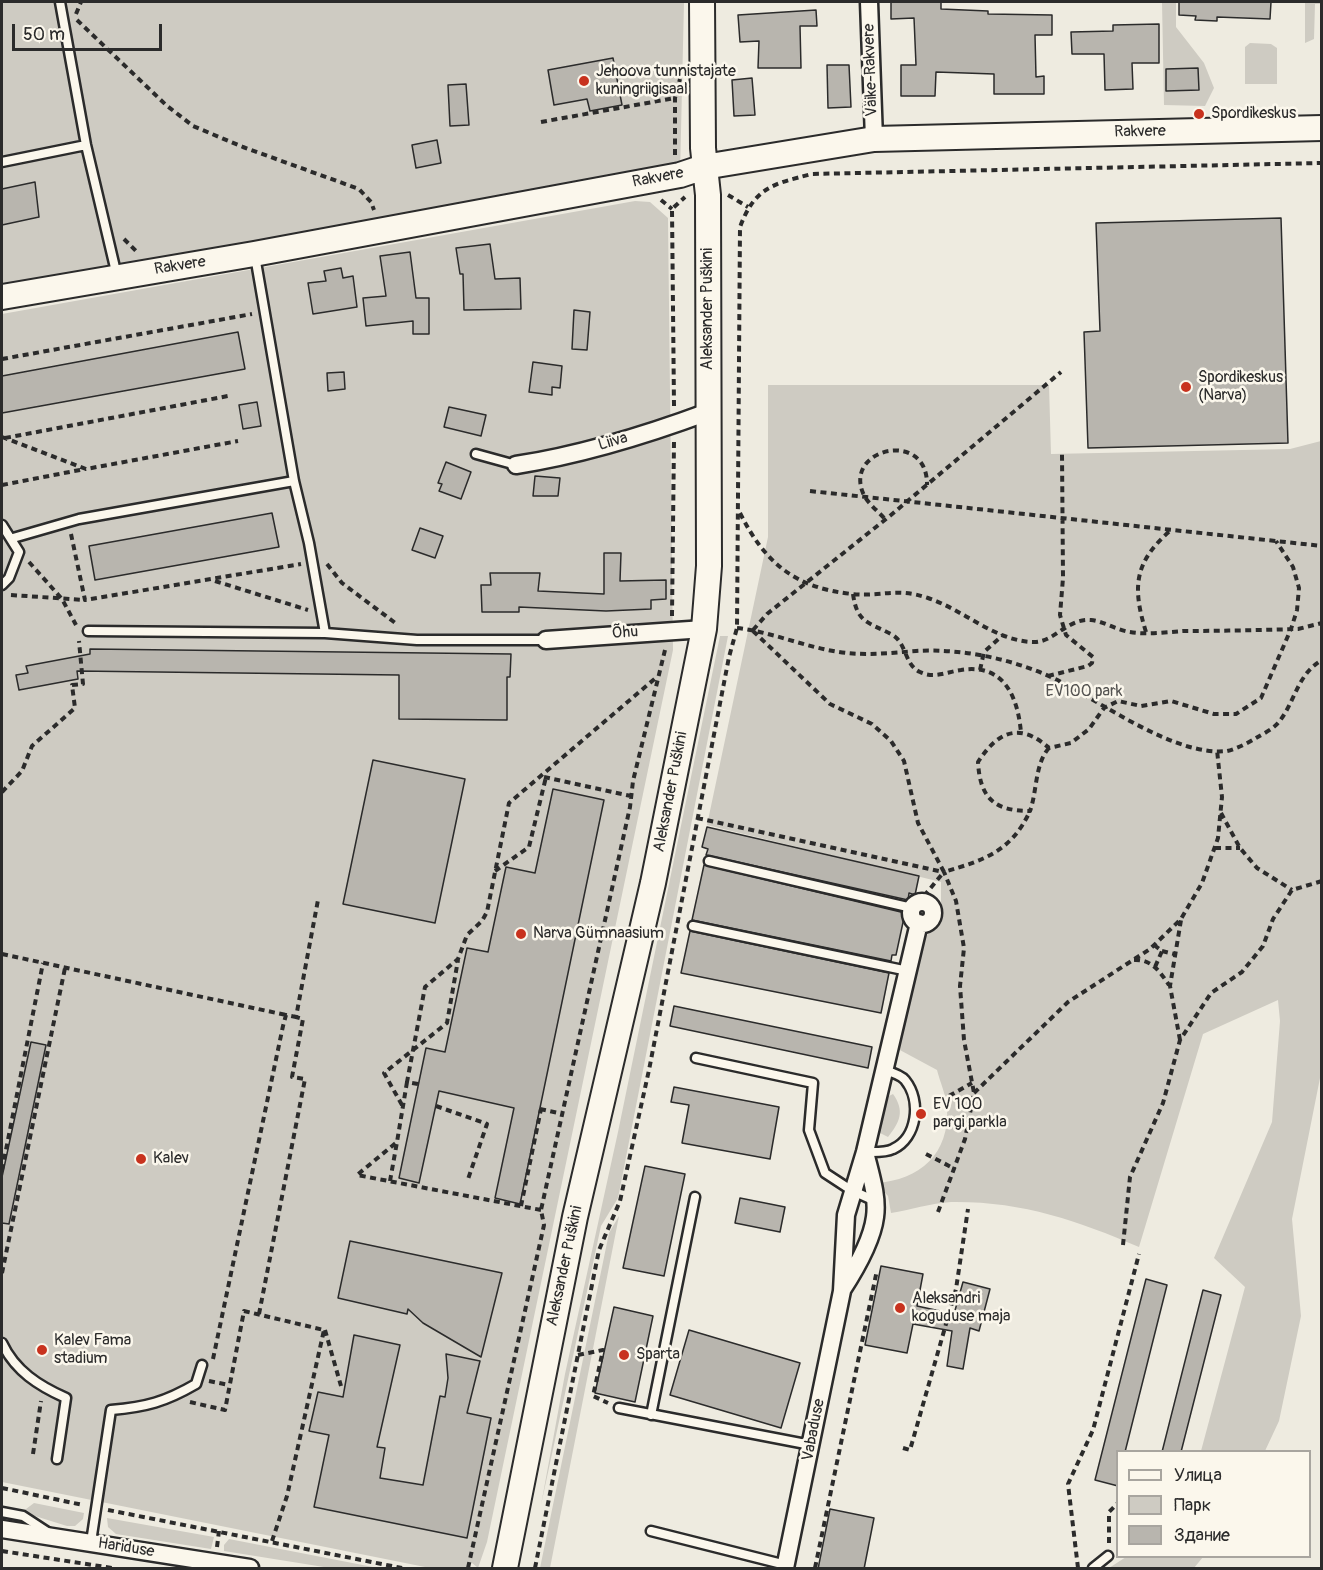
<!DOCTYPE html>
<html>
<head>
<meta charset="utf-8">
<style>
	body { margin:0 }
	#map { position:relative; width:1323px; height:1570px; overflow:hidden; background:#eeebe0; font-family:Pangolin,sans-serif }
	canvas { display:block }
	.frame { position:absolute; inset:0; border:3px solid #2b2b2b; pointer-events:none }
	.legend { position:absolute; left:1116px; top:1450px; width:195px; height:108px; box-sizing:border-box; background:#fbf7ec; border:2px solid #a8a59f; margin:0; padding:8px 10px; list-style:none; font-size:18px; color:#2b2b2b }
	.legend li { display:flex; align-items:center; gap:12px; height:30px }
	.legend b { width:30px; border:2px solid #a8a59f }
	.scale { position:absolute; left:12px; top:24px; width:150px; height:27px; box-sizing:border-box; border:3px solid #2b2b2b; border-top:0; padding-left:8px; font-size:18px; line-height:21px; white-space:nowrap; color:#2b2b2b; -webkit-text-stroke:4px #fbf7ec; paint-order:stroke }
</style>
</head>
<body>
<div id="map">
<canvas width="1323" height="1570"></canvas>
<div class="frame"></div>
<ul class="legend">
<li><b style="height:8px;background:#fbf7ec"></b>Улица</li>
<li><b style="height:16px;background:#cecbc2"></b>Парк</li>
<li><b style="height:16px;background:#b8b5ae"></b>Здание</li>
</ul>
<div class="scale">50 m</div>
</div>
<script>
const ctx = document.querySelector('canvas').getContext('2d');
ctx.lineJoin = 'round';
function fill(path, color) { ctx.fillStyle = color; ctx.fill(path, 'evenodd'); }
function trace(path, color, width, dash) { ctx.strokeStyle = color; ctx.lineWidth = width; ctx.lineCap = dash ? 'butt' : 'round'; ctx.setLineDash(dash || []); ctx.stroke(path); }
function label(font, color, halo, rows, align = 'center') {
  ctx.font = font + ' Pangolin,sans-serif'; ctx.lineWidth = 5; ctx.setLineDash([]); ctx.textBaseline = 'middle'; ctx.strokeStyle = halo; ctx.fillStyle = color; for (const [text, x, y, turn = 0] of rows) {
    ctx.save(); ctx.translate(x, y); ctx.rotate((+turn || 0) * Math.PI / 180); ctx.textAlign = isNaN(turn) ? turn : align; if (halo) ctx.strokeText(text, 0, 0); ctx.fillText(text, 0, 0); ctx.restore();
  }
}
fill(new Path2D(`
	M2 2H684L680 175 2 300Z
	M1162 2H1176V27L1204 63 1214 88 1205 106 1164 105Z
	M1305 2H1322L1321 4H1315L1314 39 1305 43Z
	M1250 43 1271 44 1277 48V84H1245V47Z
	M635 201 650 202 668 218 673 650 487 1542 478 1568 472 1563 465 1568H430L2 1482V314Z
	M768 385H1049L1051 454 1290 449 1321 441V1073L1292 1219 1301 1316 1279 1421 1265 1451H1201L1245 1287 1214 1258 1272 1122 1280 1021 1278 1000 1203 1034 1139 1247C1076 1220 1021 1201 951 1202 931 1203 910 1210 891 1213L888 1196 876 1183C920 1180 950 1154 947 1107 946 1095 940 1082 937 1070L898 1049 923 939 937 926 941 918V882L707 825 768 537Z
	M720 636H728L618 1198 601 1226 541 1505 565 1374 618 1132Z
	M893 1094C905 1111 900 1122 888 1137L880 1133 879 1129 889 1096Z
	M619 1216 550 1568H540L609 1233Z
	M34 1503 84 1513 83 1519 75 1526H67L22 1512Z
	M107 1518 214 1537 211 1549 116 1534 108 1527Z
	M229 1539 378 1568H330L224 1551V1545Z
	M1126 1557H1203L1194 1568H1109Z`), '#cecbc2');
const building = new Path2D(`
	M891 2H941V9L988 11V14L1052 15V35H1035L1036 77 1044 76V94H994V74L936 72 935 96H901V65H916L914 18 891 19Z
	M1179 2H1271L1270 19 1217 17V21L1195 20 1196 16 1179 15Z
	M816 10 817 26H800L801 68H758L759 41 740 42 738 15Z
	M1159 24V63H1132L1133 89 1105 90 1104 54H1072L1071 32 1113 31V25Z
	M613 58 622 105 590 111 587 99 554 105 548 70Z
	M827 65H849L851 107 828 108Z
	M1198 68 1199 90 1166 91V69Z
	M752 78 755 115 734 116 732 80Z
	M466 84 469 125 450 126 448 85Z
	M437 140 441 163 416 168 412 145Z
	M35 182 39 217 2 225V189Z
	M1281 218 1288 443 1088 448 1084 332 1100 331 1096 223Z
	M490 244 495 279 520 278 521 309 464 310 463 274H460L456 248Z
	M410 252 416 298H429V334H413V321L366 326 363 298 386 296 380 256Z
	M341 268 343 278 353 276 357 307 313 314 308 283 326 281 324 271Z
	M574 310 590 312 587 350 572 349Z
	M238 332 245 369 2 413V376Z
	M533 362 562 366 560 388 552 387V395L529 392Z
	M344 372 345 389 328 391 327 373Z
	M257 402 261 426 243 429 239 405Z
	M449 407 486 415 481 436 444 427Z
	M446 462 471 472 461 499 439 491 442 484 438 483Z
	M535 476 560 478 558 496H533Z
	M272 513 279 547 95 580 89 546Z
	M420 528 443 536 435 558 412 550Z
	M604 553H621L620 581 666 580V599L651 600V609L606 611 519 607V612H482L481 585H491L490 573H540L538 591 604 594Z
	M90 649 511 654 510 677H507V720L399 719V675L77 671 78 679 19 690 16 675 28 673 26 666 90 654Z
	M373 760 465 779 435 923 343 904Z
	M553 789 604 800 520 1204 495 1198 514 1108 439 1091 419 1183 399 1178 426 1048 445 1052 467 948 488 952 506 867 535 873Z
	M707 827 919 876 915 895 909 893 908 900 706 855 708 849 702 847Z
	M704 865 905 913 896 955H892L891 961 692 920Z
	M690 931 889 973 881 1013 681 973Z
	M674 1006 872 1047 868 1068 670 1026Z
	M31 1042 46 1045 9 1224 2 1223V1177Z
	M674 1087 779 1107 770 1159 682 1143 689 1105 671 1102Z
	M645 1166 685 1174 664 1276 623 1268Z
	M740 1198 785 1207 780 1232 735 1223Z
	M350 1241 502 1273 481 1357 423 1323 408 1309 407 1314 338 1298Z
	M881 1266 923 1274 917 1306 954 1314 963 1282 990 1289 979 1331 970 1328 963 1369 947 1366 952 1331 913 1324 907 1353 865 1345Z
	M1146 1279 1167 1285 1125 1452H1118V1486L1095 1480Z
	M1203 1290 1221 1295 1181 1452H1162Z
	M614 1307 653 1316 635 1402 595 1393Z
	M689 1330 800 1363 781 1428 670 1395Z
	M354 1335 400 1345 377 1447 385 1448 380 1478 423 1485 440 1396 445 1397 448 1378 446 1354 480 1361 467 1413 491 1418 467 1538 314 1507 329 1435 309 1431 318 1392 343 1397Z
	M830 1509 874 1518 864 1569H818Z`);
fill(building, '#b8b5ae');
trace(building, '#2b2b2b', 1.5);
const lane = new Path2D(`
	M60 2 86 145 117 276
	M2 162 86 145
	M255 256 294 481 309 543 325 633
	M476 454 516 465
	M2 525 19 552 9 578 2 585
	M13 538 79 519 294 481
	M88 631 325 633 417 640H546
	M709 861 912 908
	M693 926 908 971
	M696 1058 813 1083 809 1130 825 1173 851 1190 875 1201
	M865 1152C873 1152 885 1153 893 1149 917 1138 922 1101 905 1080 901 1075 891 1072 884 1070
	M2 1343C15 1371 39 1386 66 1398L57 1459
	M619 1408 811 1445
	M651 1415 695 1197
	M2 1512 23 1516 49 1533
	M651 1531 786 1565
	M91 1542 111 1410C146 1407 165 1402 196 1384L202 1365
	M1093 1568 1108 1556`);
const street = new Path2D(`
	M869 2 874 139
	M516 465C581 455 646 435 708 412
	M546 640 704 629
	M911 913a11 11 0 1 1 22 0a11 11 0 1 1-22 0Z
	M842 1290C855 1270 872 1241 875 1217 878 1196 870 1173 865 1152
	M2 1529 250 1568
	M785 1568 842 1291 846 1215 865 1152 919 923`);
const secondary = new Path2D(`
	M2 297 254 254 680 175 704 167 874 139 1322 128
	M505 1568 575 1217 653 883 704 629 709 566 708 195 703 148 702 2`);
trace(lane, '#2b2b2b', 13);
trace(street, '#2b2b2b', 21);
trace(secondary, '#2b2b2b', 28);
trace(new Path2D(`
	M76 14 81 2
	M77 20 166 105 193 126 243 147 359 189 371 202 374 210
	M541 122 675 98
	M675 155V98L680 79
	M728 195 748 207
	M661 200 672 209
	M124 239 137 252
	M2 359 252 314
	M674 406 672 209 685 197
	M2 437 86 469 238 441
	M5 438 228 396
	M2 485 85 469
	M810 491 1322 546
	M740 513C765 563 795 588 852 594 882 597 896 587 928 598 964 610 995 641 1033 642 1054 643 1067 618 1091 620 1103 621 1116 630 1130 632 1147 635 1167 632 1184 631 1222 631 1260 630 1298 629L1322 623
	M884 518C878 511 867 503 863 493 844 448 928 429 927 485
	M71 534 85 600 301 564
	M29 562 62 599 76 625
	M327 564 342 583 398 625
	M215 581 308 610
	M853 594C857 623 868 622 891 634 907 642 904 665 920 672 934 679 946 672 961 670 1004 663 1018 697 1021 733
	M11 595 85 600
	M672 616 674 440
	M737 628C772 632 805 647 839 652 866 656 889 653 916 651 963 648 1019 660 1061 682 1104 704 1177 757 1227 751 1236 749 1248 743 1256 738 1263 734 1273 729 1278 723 1295 703 1297 674 1322 660
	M753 630 767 614 891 515 1061 372
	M753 631 830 704 872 724 891 741 904 761 918 823 944 872C984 860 1011 852 1030 811
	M1146 632C1132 587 1134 562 1171 530
	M980 670 984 652 1003 635
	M1048 676 1088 666 1092 663 1093 657 1066 635 1060 615 1063 578 1062 453
	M1049 748C1035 763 1037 792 1030 811 994 811 980 798 978 762 998 731 1020 722 1049 748L1071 743 1089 729 1104 708 1118 701 1141 706 1171 701 1214 714H1236L1261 698 1291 629 1297 610 1299 588 1293 567 1276 541
	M544 777 631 796
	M2 792 22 771 32 746 75 708 72 685 83 684 79 641
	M1221 813 1240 848 1257 868 1292 890
	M697 818 943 872
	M1215 848H1240
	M495 871 529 847 546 777
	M924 896 943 873
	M1154 945 1162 951 1155 967
	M1162 951 1174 954
	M2 954 286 1015
	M1134 960C1152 959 1160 972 1169 985
	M1180 1040 1170 986 1181 920
	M407 1082 397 1142 357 1175 541 1210
	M418 1084 407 1082 425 987 458 959 467 935 482 921 487 912 509 803 658 676
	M974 1093 1068 1002 1150 949 1181 919 1202 883 1218 838 1222 797 1217 750
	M940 1101 972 1083
	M402 1105 384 1073 447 1023 458 960
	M436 1106 487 1124 467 1182
	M540 1109 563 1114
	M926 1154 955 1169
	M2 1170 43 963
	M390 1181 397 1142
	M521 1206 541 1109
	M938 1212 965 1139 974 1093 964 1040 960 986 964 948 956 901 944 872
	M1123 1245 1130 1177 1163 1103 1180 1040 1211 993 1242 972 1263 946 1273 919 1292 890 1322 881
	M2 1273 65 968
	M259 1314 305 1079 292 1077 303 1019 296 1017 318 900
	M325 1330 341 1386
	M578 1355 603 1350 593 1396 608 1403
	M213 1359 283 1026 286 1015 296 1017
	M209 1381 229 1385
	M190 1402 225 1410 244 1311 324 1330
	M903 1448 910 1450 956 1289 968 1209
	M33 1454 41 1401
	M2 1488 83 1505
	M108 1510 402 1568
	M272 1541 287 1496 324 1330
	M1109 1543V1512L1118 1503
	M217 1547 219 1531
	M2 1551 112 1568
	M468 1568 544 1225 541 1210 630 807 633 781 665 650
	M535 1568 599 1250 620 1201 649 1070 729 657 737 628 740 227C755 187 773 184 812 174L1322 163
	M815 1568 877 1270
	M1078 1568 1068 1484 1093 1430 1139 1254`), '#2b2b2b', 4, [6, 4.5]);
trace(lane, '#fbf7ec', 8);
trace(street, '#fbf7ec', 16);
trace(secondary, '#fbf7ec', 24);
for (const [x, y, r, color] of [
	[584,81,6,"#c8321e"],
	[1199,114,6,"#c8321e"],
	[1186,387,6,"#c8321e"],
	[521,934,6,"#c8321e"],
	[921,1114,6,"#c8321e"],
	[141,1159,6,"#c8321e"],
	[900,1308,6,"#c8321e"],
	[42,1350,6,"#c8321e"],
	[624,1355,6,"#c8321e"]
]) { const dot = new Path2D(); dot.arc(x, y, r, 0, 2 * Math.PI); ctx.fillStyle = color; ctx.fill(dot); trace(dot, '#fbf7ec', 2); }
label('16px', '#2b2b2b', '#fbf7ec', [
	["Väike-Rakvere",871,70,-92],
	["Rakvere",1140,132,-1],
	["Rakvere",658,178,-11],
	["Rakvere",180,266,-9],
	["Aleksander Puškini",708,309,-90],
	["Liiva",613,442,-16],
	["Õhu",625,633,-4],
	["Aleksander Puškini",671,792,-79],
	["Aleksander Puškini",565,1266,-78],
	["Vabaduse",814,1430,-79],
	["Hariduse",126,1548,9]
]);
label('16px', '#2b2b2b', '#fbf7ec', [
	["Jehoova tunnistajate",596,72],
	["kuningriigisaal",596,90],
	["Spordikeskus",1211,114],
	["Spordikeskus",1198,378],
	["(Narva)",1198,396],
	["Narva Gümnaasium",533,934],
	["EV 100",933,1105],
	["pargi parkla",933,1123],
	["Kalev",153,1159],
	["Aleksandri",912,1299],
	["koguduse maja",912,1317],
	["Kalev Fama",54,1341],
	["stadium",54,1359],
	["Sparta",636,1355]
], 'left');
label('16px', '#545351', '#fbf7ec', [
	["EV100 park",1084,692]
]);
</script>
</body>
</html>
